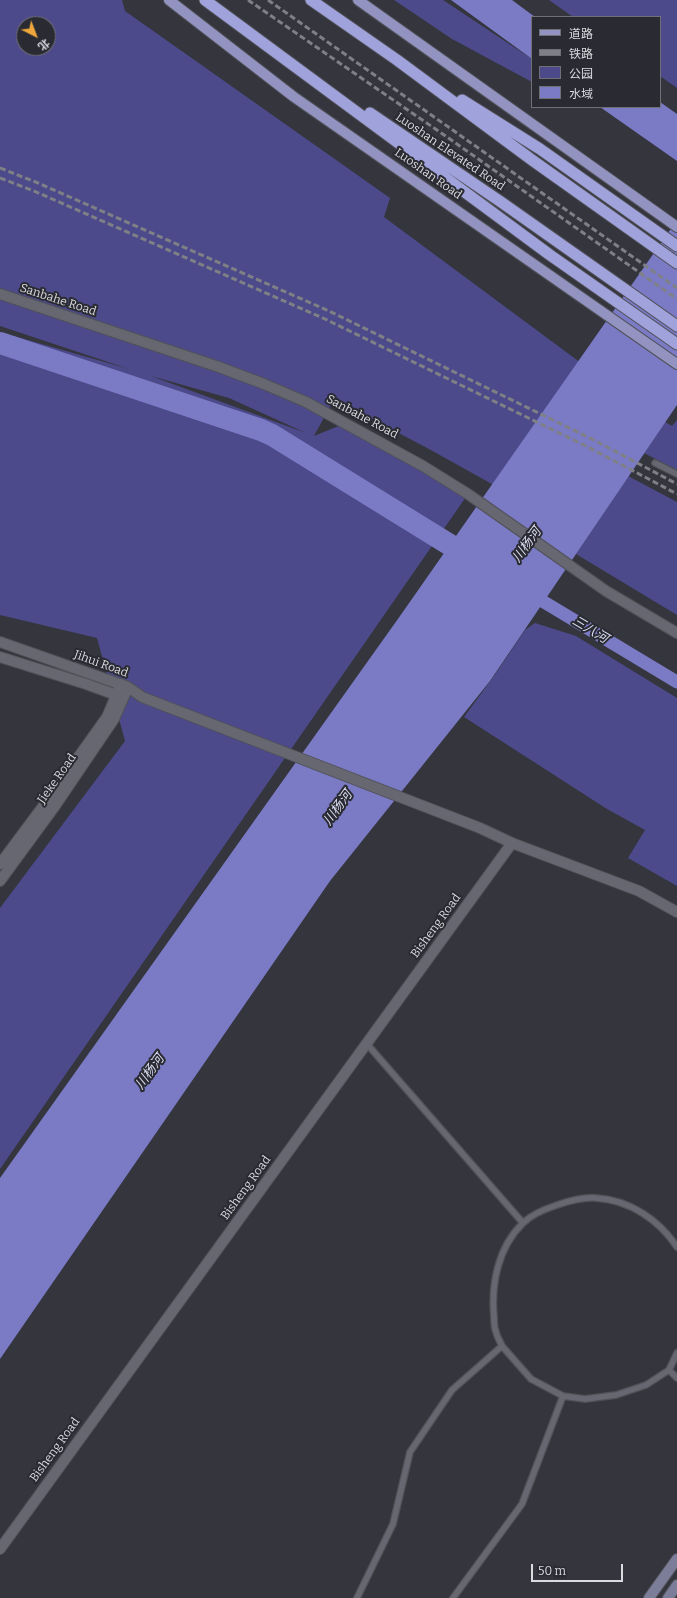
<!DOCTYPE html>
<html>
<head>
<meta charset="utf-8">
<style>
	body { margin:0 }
	#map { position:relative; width:677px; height:1598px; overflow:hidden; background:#34353d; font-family:Bitter,"Noto Sans SC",serif }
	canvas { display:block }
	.legend { position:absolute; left:531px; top:16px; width:130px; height:92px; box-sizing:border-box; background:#2a2b32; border:1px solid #707177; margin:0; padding:5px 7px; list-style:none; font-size:12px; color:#dadadf }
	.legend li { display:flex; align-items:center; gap:8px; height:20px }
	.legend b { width:20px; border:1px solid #707177 }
	.north { position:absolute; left:16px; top:16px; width:40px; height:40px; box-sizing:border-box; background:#2a2b32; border:1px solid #707177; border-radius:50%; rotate:138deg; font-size:11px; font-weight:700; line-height:16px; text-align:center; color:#dadadf }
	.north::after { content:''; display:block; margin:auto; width:14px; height:18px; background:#efa73d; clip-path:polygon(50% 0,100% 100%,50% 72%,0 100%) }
	.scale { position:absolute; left:531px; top:1564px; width:92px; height:18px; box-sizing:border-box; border:2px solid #dadadf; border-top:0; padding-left:5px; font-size:12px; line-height:14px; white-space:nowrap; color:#dadadf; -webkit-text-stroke:3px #2a2b32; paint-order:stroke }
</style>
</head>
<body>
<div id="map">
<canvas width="677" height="1598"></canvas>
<ul class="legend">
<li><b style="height:5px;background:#9293c1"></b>道路</li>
<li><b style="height:5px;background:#7f8086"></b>铁路</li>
<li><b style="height:11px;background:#4c4a8a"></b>公园</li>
<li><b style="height:11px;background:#7a7ac5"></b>水域</li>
</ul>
<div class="north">北</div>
<div class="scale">50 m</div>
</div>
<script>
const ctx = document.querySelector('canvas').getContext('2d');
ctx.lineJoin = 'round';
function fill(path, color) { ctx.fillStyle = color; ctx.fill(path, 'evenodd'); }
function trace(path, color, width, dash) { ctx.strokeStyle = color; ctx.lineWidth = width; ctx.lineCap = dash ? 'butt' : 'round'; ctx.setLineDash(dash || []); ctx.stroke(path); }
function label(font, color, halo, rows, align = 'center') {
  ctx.font = font + ' Bitter,"Noto Sans SC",serif'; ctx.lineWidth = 4; ctx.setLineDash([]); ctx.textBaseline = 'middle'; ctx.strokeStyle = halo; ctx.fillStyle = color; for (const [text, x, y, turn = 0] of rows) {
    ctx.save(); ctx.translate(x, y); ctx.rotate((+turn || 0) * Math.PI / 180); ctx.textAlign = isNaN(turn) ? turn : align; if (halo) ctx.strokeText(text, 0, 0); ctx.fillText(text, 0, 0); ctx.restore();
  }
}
fill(new Path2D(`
	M0 0H122L125 11 390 198 384 217 581 363 499 488 429 449 334 399 314 436 346 423 468 494 0 1169V908L125 741 97 638 0 615V332L129 369 0 326ZM24 24H48V48H24ZM151 376 229 398 306 433Z
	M394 0H443L532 59V82L452 39Z
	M549 0H677V88L660 76V17H573Z
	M677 420V470L644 453 665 422 672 426Z
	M628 476 677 502V615L576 554Z
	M535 623 576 636 677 698V886L628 858 645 830 607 809 464 717 494 676 525 630Z`), '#4c4a8a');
fill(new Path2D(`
	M451 0H512L535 17H532V59Z
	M660 102 677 114V161L600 107H660Z
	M677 220V405L490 681 330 881 0 1359V1178L400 616Z`), '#7a7ac5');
trace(new Path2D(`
	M529 593 677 682`), '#7a7ac5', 13);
trace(new Path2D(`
	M0 343 261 430 272 435 476 561`), '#7a7ac5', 22);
const service = new Path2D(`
	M655 463 677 474
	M367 1044 523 1223
	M502 1346C500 1341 497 1337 496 1332 494 1327 494 1321 494 1317 491 1284 498 1247 523 1223 532 1214 545 1209 557 1205 569 1201 584 1197 596 1198 630 1200 659 1220 677 1247
	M669 1370 677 1378
	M563 1396 585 1399 616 1395 646 1385 669 1370 677 1353
	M357 1598 393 1524 410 1452 452 1390 502 1346 531 1379 563 1396 522 1504 453 1598`);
const minor = new Path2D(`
	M0 294 219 367 264 384 306 402 423 466 468 494 606 591 677 633
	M0 642 128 687 142 697 480 828 512 843 639 891 677 912
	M0 657 86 684 122 697
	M0 864 47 801 107 717 121 684
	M0 881 55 806 114 719 128 687
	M0 1549 512 843`);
const secondary = new Path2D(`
	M649 1598 677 1559
	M668 1598 677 1585`);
const primary = new Path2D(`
	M169 0 294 97 677 364
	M358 0 677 227`);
const trunk = new Path2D(`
	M205 0 550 255 677 344
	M311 0 397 60 532 160 677 263
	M462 100 540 149 677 246
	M370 113 501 202 677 326`);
trace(service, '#515158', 8);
trace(minor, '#515158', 12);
trace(secondary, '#515158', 12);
trace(primary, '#515158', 12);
trace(trunk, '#515158', 13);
trace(service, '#666770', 5.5);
trace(minor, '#666770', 10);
trace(secondary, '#7c7d98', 10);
trace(primary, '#9293c1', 10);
trace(trunk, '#a0a2dc', 11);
trace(new Path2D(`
	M248 0 447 137 677 299
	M268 0 677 288
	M0 168 38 183 329 311 590 438 677 484
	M0 178 34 191 325 319 586 446 677 494`), '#7f8086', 3, [6, 3]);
label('12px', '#dadadf', '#2a2b32', [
	["Luoshan Elevated Road",450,152,34],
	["Luoshan Road",428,174,35],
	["Sanbahe Road",58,300,18],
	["Sanbahe Road",362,417,28],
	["Jihui Road",101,664,20],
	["Jieke Road",57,779,-55],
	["Bisheng Road",436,926,-54],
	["Bisheng Road",246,1188,-54],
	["Bisheng Road",55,1450,-54]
]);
label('italic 13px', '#dadbf0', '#2a2b32', [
	["川杨河",527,545,-54],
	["三八河",590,630,31],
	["川杨河",338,808,-54],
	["川杨河",150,1072,-54]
]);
</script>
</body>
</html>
